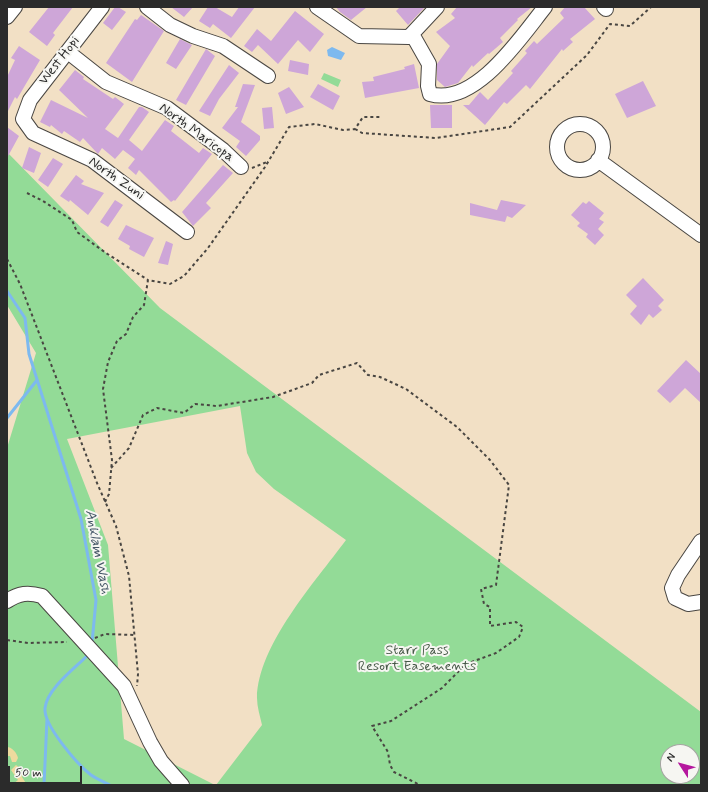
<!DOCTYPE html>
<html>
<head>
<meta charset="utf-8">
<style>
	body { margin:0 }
	#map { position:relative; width:708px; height:792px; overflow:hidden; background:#f2e0c5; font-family:Mynerve,sans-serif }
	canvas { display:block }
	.frame { position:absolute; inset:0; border:8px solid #2b2b2b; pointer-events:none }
	.north { position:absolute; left:660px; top:744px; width:40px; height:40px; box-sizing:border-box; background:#f6f6f2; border:1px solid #a5a5a2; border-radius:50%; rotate:306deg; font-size:11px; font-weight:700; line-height:16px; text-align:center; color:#2b2b2b }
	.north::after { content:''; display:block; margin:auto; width:14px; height:18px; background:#b5179e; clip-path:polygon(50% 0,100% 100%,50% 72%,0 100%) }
	.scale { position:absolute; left:8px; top:766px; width:74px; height:18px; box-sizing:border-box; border:2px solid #2b2b2b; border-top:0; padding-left:5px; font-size:12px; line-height:14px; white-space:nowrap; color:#2b2b2b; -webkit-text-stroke:3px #f6f6f2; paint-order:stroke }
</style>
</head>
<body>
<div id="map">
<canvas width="708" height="792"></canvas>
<div class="frame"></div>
<div class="north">N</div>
<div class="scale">50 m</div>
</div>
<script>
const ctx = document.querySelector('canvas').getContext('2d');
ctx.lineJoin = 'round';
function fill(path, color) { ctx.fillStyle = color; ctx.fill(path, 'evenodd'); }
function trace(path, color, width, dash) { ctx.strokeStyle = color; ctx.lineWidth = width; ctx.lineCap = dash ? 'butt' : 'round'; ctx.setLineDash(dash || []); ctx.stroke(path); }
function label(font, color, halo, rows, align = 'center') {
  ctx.font = font + ' Mynerve,sans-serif'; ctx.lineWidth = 4; ctx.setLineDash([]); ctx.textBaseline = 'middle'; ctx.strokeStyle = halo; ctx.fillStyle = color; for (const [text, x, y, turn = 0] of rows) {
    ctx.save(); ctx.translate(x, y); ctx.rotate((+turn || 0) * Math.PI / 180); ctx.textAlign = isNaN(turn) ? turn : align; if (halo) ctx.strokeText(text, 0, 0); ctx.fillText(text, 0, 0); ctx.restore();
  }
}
fill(new Path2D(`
	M324 73 341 80 338 87 321 79Z
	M7 152 160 308 701 712V785H216L262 725C260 716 257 707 257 698 258 645 315 582 346 540L274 489 256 472 247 453 240 406 67 439 108 545 124 739 215 785H7V448L36 353 7 305ZM668 752H692V776H668Z`), '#93db97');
fill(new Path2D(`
	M7 747C12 747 17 753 18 758L16 762H12L10 756H7Z
	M16 765 21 769 22 777 27 785H12L18 780 11 770Z`), '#eeda9e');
fill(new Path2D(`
	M332 47 345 53 341 60 328 56 327 50Z`), '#7db9ef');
trace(new Path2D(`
	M7 291 25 318 29 354 81 519 96 600 92 643
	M7 418 37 380
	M88 652 87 656C74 669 47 689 45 708 43 725 78 765 91 775 97 779 104 782 110 785
	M44 785 47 719`), '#7db9ef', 3);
fill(new Path2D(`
	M49 7H73L53 33 55 35 47 46 29 32Z
	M115 7H118L126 12 112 30 103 23Z
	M171 7H193L184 17Z
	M208 7H215L232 17 239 7H255L231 38 213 24 210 28 199 21Z
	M336 7H367L351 20 340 12Z
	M400 7H425L408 25 396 11Z
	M457 7H532L517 19 518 20 500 38 503 42 489 54 488 53 473 67 472 65 458 83 445 87 437 80V64L450 46 436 32 455 18 451 14Z
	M565 7H584L595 19 570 39 573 42 563 51 562 49 530 89 526 85 507 104 504 102 485 125 463 105H469L480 92 488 100 513 73 511 71 527 53 525 51 534 41 537 44 564 18 560 13Z
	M295 11 324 34 310 52 298 40 278 64 258 45 252 52 244 46 257 29 271 41Z
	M141 15 164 31 132 82 106 63 135 19 137 20Z
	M180 39 192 45 176 69 166 63Z
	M19 46 40 60 17 99 15 97 7 113V77L15 60 11 58Z
	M206 49 215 56 186 105 176 100Z
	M290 60 309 64 308 75 288 71Z
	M414 64 419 88 365 98 362 82 374 81 373 77 405 69 404 67Z
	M229 65 239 73 219 99 210 116 199 111Z
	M75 70 84 77 83 79 113 99 115 97 124 104 105 129 118 138 139 107H142L149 112 129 140 142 151 165 120 174 126 171 131 199 153 203 148 212 154 175 201 174 200 171 202 139 170 136 175 128 168 135 159 123 150 115 159 102 148 98 154 83 138 80 142 64 131 62 134 51 125 50 127 40 122 51 100 88 118 59 90Z
	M643 81 656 106 627 118 615 94Z
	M243 84 255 85 241 122 260 136V140L246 156 236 147 240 141 222 128 238 107H235Z
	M318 84 340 96 333 110 310 97Z
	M289 87 304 107 286 114 278 93Z
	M430 105H452V128H431Z
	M272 107 274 128 264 129 262 108Z
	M7 127 19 136 7 158Z
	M29 147 41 153 34 173 22 168Z
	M53 158 63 164 48 187 38 180Z
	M223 165 233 173 206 203 211 208 193 226 182 212Z
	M76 175 84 181 81 184 104 193 88 215 70 200 69 202 60 196Z
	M115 200 123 205 108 227 100 222Z
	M501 200 526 205 512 218 507 216 505 222 470 215V203L497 210Z
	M589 201 604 213 599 219 604 222 598 229 604 235 595 245 586 237 588 234 577 226 580 223 571 215 583 202 586 204Z
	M126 225 154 238 144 257 129 249 130 246 118 239Z
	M166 241 173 244 168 265 158 263Z
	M643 278 664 300 658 306 662 310 653 318 649 314 641 325 630 314 637 306 626 295Z
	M686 360 701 374V403L685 388 670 403 657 391Z`), '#cea6d8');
const minor = new Path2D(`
	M102 7 30 100 23 119 33 133 92 160 187 232
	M147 7 170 25 193 36 223 46 268 76
	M317 7 359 36 409 37 437 7
	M604 7 606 9
	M7 17 15 7
	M412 34 429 64 428 86 430 94C475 107 521 37 545 7
	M68 52 106 82 167 108 223 150 241 167
	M557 147a23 23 0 1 1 46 0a23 23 0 1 1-46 0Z
	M598 160 701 235
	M701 541 678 575 672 588 675 598 688 604 701 602
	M7 601C19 593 28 592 42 596L124 686 150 742 161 761 182 785`);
trace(minor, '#494642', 16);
trace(new Path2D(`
	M355 129 362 133 436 138 510 127 587 55 610 24 630 26 651 7
	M252 168 267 162
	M27 193 43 201 72 220 77 232 106 253 148 280
	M7 259 20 284 97 483 116 526 129 576 138 674 137 686
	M111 468 129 448 143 415 157 408 184 413 195 404 217 406 273 397 312 383 319 375 357 363 368 375 380 377 406 389 457 427 490 460 509 485 496 585 481 589 484 604 490 607V626L516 622 523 627 519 637 496 653 466 664 442 688 391 721 372 726 388 752 390 765 394 772 420 785
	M105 502 109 494 112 460 103 389 108 362 117 341 126 334 133 317 144 305 148 280 170 284 184 276 208 248 265 167 289 127 315 124 343 130 355 129 363 117H380
	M95 638 105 634 135 635
	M7 640 28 643 67 642`), '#494642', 2, [3, 3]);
trace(minor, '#fff', 14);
label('14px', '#2b2b2b', '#f6f6f2', [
	["West Hopi",60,61,-52],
	["North Maricopa",196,133,36],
	["North Zuni",116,179,35]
]);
label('14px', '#455746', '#f6f6f2', [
	["Starr Pass",417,651],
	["Resort Easements",417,667]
]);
label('italic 15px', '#445666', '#f6f6f2', [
	["Anklam Wash",97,552,79]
]);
</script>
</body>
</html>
